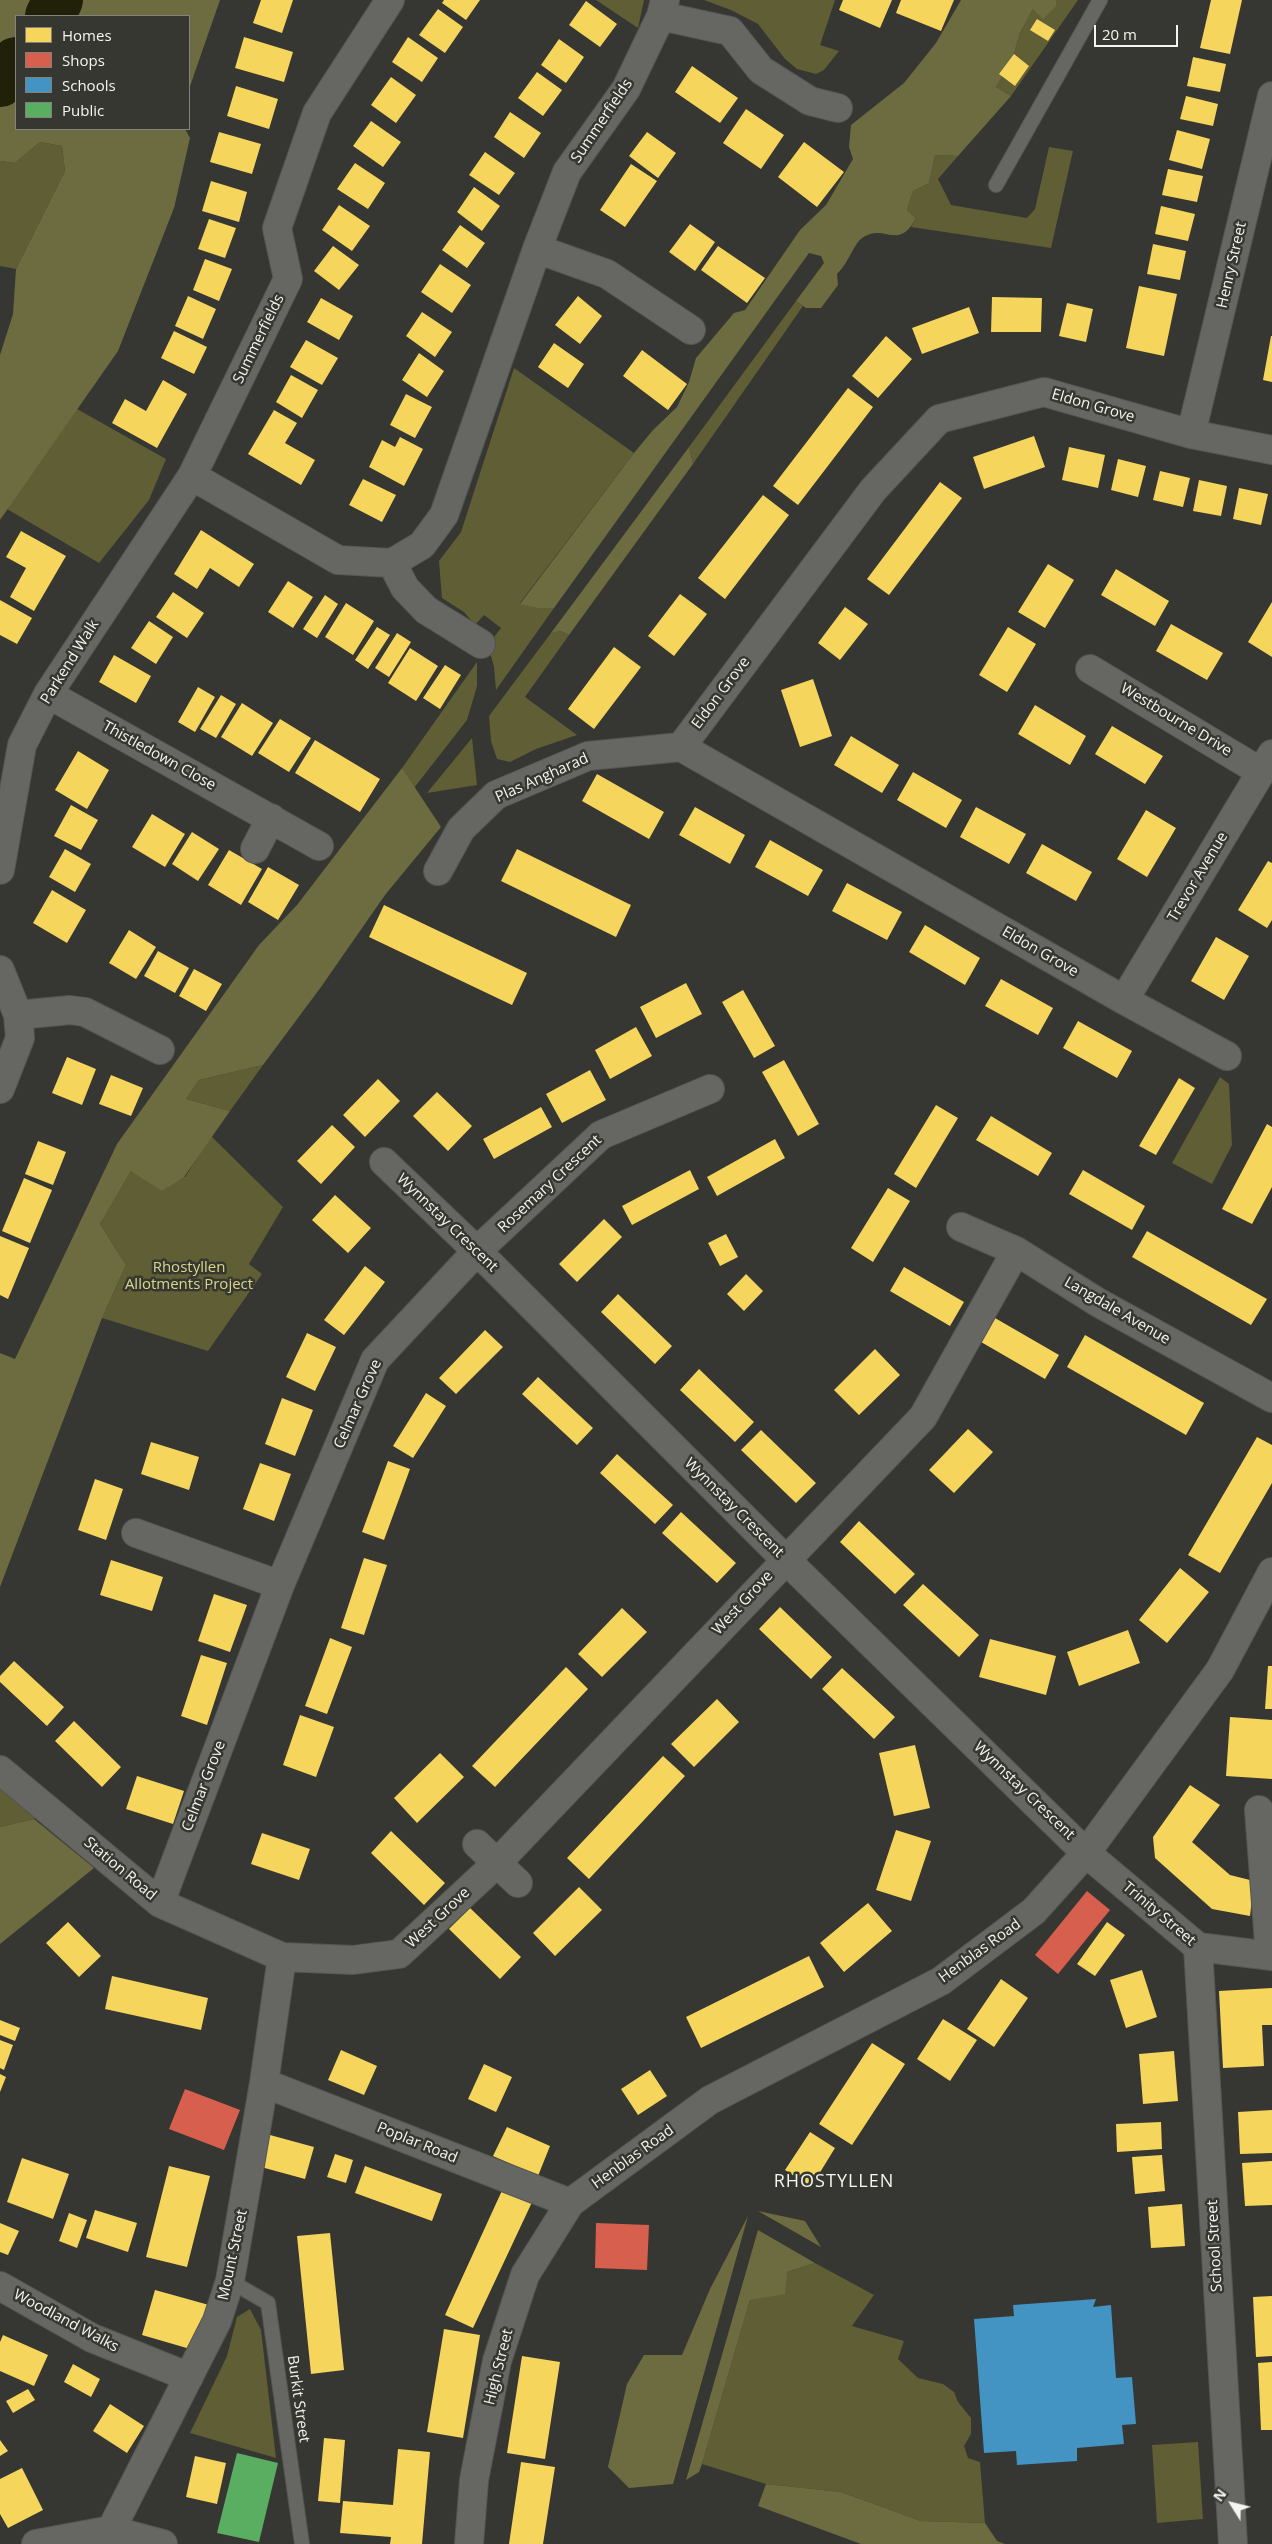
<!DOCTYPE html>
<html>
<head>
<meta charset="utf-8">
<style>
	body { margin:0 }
	#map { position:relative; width:1272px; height:2544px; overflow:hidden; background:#363632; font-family:"Open Sans",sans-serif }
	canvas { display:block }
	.legend { position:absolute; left:15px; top:15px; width:175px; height:115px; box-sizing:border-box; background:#373731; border:1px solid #83837d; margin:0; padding:6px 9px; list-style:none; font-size:15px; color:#f4f4f0 }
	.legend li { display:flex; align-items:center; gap:10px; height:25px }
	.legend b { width:25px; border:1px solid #83837d }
	.north { position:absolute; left:1207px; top:2479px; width:50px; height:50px; -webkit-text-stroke:4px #373731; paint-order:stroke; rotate:306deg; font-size:14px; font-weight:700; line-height:20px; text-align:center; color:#f4f4f0 }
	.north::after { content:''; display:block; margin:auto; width:18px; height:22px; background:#f4f4f0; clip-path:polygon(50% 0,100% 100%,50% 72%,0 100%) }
	.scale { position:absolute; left:1094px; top:25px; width:84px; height:22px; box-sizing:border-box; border:2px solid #f4f4f0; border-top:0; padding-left:6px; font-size:15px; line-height:18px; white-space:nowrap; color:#f4f4f0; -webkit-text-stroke:4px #373731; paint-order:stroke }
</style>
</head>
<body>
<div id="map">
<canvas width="1272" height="2544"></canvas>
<ul class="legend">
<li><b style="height:14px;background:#f6d55c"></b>Homes</li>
<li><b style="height:14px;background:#d6604d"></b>Shops</li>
<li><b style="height:14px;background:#4393c3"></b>Schools</li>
<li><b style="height:14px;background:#5aae61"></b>Public</li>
</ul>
<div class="north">N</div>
<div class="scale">20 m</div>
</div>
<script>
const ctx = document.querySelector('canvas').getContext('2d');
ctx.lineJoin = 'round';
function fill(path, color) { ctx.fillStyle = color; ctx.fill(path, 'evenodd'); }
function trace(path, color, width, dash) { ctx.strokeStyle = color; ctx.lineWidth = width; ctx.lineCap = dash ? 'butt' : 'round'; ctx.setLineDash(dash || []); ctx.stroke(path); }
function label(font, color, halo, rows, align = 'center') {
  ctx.font = font + ' "Open Sans",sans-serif'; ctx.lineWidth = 5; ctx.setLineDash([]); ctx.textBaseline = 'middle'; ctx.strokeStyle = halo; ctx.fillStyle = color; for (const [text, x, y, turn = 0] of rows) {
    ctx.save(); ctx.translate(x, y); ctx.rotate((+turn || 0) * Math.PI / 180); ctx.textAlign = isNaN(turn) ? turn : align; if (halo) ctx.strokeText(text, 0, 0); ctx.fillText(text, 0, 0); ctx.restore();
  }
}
fill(new Path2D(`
	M596 0H644L638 28Z
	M704 0H835L820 45 839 51 824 70 816 74 797 69 785 59 758 24 731 10Z
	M1056 0H1078L1011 96 996 87 1012 60 1020 33 1033 9 1057 6Z
	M40 142 62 146 65 171 16 269 0 266V161L15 163Z
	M1049 147 1073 151 1051 248 911 227 916 218 907 210 913 191 929 183 935 155 958 156 938 179 951 205 1027 218 1035 209Z
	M796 301 803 306 693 464 689 447Z
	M514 368 634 453 520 603 537 608H554L496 690 494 667 488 645 501 628 484 615 475 625 464 612 442 598 439 561 461 532Z
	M77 409 166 459 149 500 99 563 7 509Z
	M561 631 569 635 525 697 577 735 536 749 510 762 497 759 491 741 489 716 551 633Z
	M477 662V686L467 720 414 788 402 768Z
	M472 738 477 785 427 793Z
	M263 1065 230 1111 186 1099 199 1080Z
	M1220 1077 1229 1084 1232 1145 1212 1184 1172 1163Z
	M211 1136 283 1207 249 1264 262 1274 208 1351 102 1318 126 1265 100 1224 131 1171 185 1177Z
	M0 1781 36 1811 34 1819 0 1827Z
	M815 2263 874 2295 852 2326 904 2341 898 2359 918 2378 943 2384 954 2392 958 2402 971 2418V2434L964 2446 968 2458 980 2462 985 2523 921 2521 841 2492 766 2484 702 2464 750 2300 761 2297 787 2272Z
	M250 2309 261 2330 276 2458 190 2433 227 2356 237 2317Z
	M1198 2442 1203 2519 1157 2523 1152 2445Z`), '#5f5e35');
fill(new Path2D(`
	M0 0H220L189 89V16H16V129H185L190 138 174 208 118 351 0 520V355L13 314 16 269 65 171 62 146 40 142 15 163 0 161Z
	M961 0H1056L1057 5 1043 19 1033 9 1020 33 1012 60 996 87 1011 96 958 156 935 155 929 183 913 191 907 210 916 218C897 253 885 221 861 239 854 244 848 264 837 274L838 285 821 308H806L796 301 824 263 821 256 809 253 554 608H537L520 604 634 453 653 430 677 407 689 382 696 358 734 313 745 310 800 230 826 205 853 159 849 147 851 125 904 83 936 43Z
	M689 447 693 464 569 635 561 631 551 633Z
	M402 768 441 827 385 895 321 987 263 1065 199 1080 186 1099 230 1111 184 1177 162 1191 131 1171 100 1224 126 1265 102 1318 0 1587V1353L15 1359 117 1144 259 945 297 905Z
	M34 1819 94 1868 0 1944V1827Z
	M758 2211 805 2221 821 2247Z
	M748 2216 673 2484 629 2488 608 2467 627 2384 644 2355H682L710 2289Z
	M758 2230 815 2263 787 2272 785 2294 750 2300 702 2464 699 2472 686 2480Z
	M766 2484 841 2492 921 2521 985 2523 997 2541 1005 2544H861L758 2506Z`), '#6d6c40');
fill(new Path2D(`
	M261 0H293L282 33 253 23Z
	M444 0H480L466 20 442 3Z
	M843 0H892L880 28 839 10Z
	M901 0H954L941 31 896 13Z
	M1211 0H1242L1230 54 1200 48Z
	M586 1 617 24 600 47 569 25Z
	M438 9 463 27 445 53 419 35Z
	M1037 19 1055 30 1048 41 1030 30Z
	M244 37 293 52 284 82 235 68Z
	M408 37 438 58 422 82 392 62Z
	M559 39 584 57 566 83 541 65Z
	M1014 54 1029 66 1015 86 999 74Z
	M1193 57 1226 64 1220 92 1187 86Z
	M692 66 738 98 720 123 675 92Z
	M537 72 562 90 543 116 518 98Z
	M391 77 416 95 396 123 371 105Z
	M236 86 278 99 269 129 227 116Z
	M1186 96 1218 104 1213 126 1180 119Z
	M746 109 784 135 761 169 723 143Z
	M510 112 541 133 524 158 494 137Z
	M371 121 401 142 383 167 353 146Z
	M1177 130 1210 139 1202 169 1169 160Z
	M219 132 261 144 252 174 210 162Z
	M647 132 676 153 658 178 629 156Z
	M804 142 844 172 817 207 778 177Z
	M485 152 515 173 499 195 469 175Z
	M355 163 385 183 368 209 337 189Z
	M631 164 657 181 625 227 600 210Z
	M1168 169 1203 176 1197 202 1162 195Z
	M211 181 247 192 239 222 202 211Z
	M474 187 500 206 482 231 457 212Z
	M339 205 370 226 352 251 322 230Z
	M1161 206 1195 214 1188 241 1155 234Z
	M209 219 236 228 225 258 198 249Z
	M690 224 715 242 695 271 669 252Z
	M460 225 485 243 467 268 442 250Z
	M1153 244 1186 251 1180 280 1147 274Z
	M333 246 359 265 339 290 314 271Z
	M718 246 765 278 747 303 701 270Z
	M205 259 232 269 219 301 193 290Z
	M440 264 471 285 452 313 421 292Z
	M1139 286 1177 294 1164 356 1126 348Z
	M188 296 216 309 203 339 175 326Z
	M578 296 602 316 580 344 555 325Z
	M992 297 1042 298 1041 332H991Z
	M321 298 353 316 339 340 307 322Z
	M1067 303 1093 309 1086 342 1059 336Z
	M969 307 979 333 922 354 912 328Z
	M422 312 452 332 435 357 406 336Z
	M174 331 207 347 194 374 161 358Z
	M886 336 912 359 878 398 852 376Z
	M1271 336H1272V382L1263 380Z
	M306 340 338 358 322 385 290 367Z
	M554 343 584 364 568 388 538 367Z
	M642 350 687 384 668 410 623 376Z
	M419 353 444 371 427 397 402 380Z
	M291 375 318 390 302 418 276 402Z
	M163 380 187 394 157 448 112 423 125 399 146 411Z
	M848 388 873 407 798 505 773 486Z
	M406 394 432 407 415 438 390 425Z
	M274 410 297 423 285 443 315 460 301 485 248 454Z
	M1034 436 1045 467 984 489 973 457Z
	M400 437 423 449 404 486 369 467 382 440 395 447Z
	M1069 447 1105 455 1098 488 1062 480Z
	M1118 459 1146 466 1138 497 1111 490Z
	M1160 471 1190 478 1183 507 1153 500Z
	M363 479 396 495 382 522 349 505Z
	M1199 480 1227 486 1221 516 1193 511Z
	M940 482 962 498 889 595 867 579Z
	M1239 488 1268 494 1261 525 1233 519Z
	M763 495 789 515 725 599 698 578Z
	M201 530 254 564 239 587 210 568 197 589 174 574Z
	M21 531 66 556 34 611 10 597 26 568 6 557Z
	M1048 564 1074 580 1045 628 1018 612Z
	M1116 569 1169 601 1155 626 1101 595Z
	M288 581 313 597 293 628 268 612Z
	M173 592 204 613 187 638 156 617Z
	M680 594 707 614 674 656 648 636Z
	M325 595 338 604 317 638 303 629Z
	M0 600 32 618 17 644 0 635Z
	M1272 602V657L1248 642Z
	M346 603 374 621 353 655 325 637Z
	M845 607 868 624 840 660 818 643Z
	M149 621 173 637 156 664 131 648Z
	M1171 624 1223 653 1207 680 1156 651Z
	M377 627 390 635 368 669 355 660Z
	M1008 627 1036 644 1007 692 979 675Z
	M397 633 411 642 389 677 375 668Z
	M614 647 641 667 594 729 568 709Z
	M410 648 438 666 416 701 388 683Z
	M114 655 151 676 136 703 99 682Z
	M445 665 461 675 440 709 423 698Z
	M813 679 832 736 800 747 781 690Z
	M198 687 215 697 195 732 178 722Z
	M221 695 236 704 216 738 200 729Z
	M242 703 273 723 252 756 221 737Z
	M1035 705 1086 736 1070 765 1018 734Z
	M280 719 311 738 289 772 258 753Z
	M1112 726 1163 756 1145 784 1095 754Z
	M851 736 899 765 882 793 834 765Z
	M315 740 380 779 360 812 295 773Z
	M78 751 109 770 87 809 55 790Z
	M913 772 962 800 946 828 897 800Z
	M597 774 664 812 649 839 582 801Z
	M71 805 98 820 81 850 54 836Z
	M695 807 745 835 730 864 679 835Z
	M976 807 1026 834 1009 864 960 837Z
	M1146 810 1176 828 1147 877 1117 859Z
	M152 814 185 834 165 867 132 847Z
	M192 832 219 849 198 881 172 864Z
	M770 840 823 870 808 896 755 867Z
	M1042 844 1092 872 1076 901 1026 873Z
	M65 849 91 864 75 892 49 877Z
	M517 849 631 905 616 937 501 881Z
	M229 850 262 869 241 905 208 885Z
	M1268 861 1272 863V920L1267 928 1238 910Z
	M268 867 299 885 278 920 248 902Z
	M847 883 902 912 887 940 832 911Z
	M52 890 86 910 67 943 33 923Z
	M384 905 527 973 512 1005 369 937Z
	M925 925 980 958 965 985 909 952Z
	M129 930 156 947 136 979 109 963Z
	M1216 937 1249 956 1224 1000 1191 981Z
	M158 951 189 968 175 993 144 976Z
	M194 969 222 984 206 1011 179 996Z
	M1001 979 1053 1008 1038 1035 985 1006Z
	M686 983 702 1014 656 1038 640 1007Z
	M743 990 775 1046 754 1058 722 1002Z
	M1078 1021 1132 1051 1117 1078 1063 1048Z
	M636 1027 652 1056 610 1079 595 1050Z
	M67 1057 96 1069 82 1105 52 1093Z
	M784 1060 819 1124 798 1136 762 1072Z
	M590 1070 606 1100 562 1123 546 1094Z
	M111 1075 143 1088 131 1116 99 1104Z
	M1179 1078 1195 1088 1156 1155 1139 1146Z
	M378 1079 400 1101 365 1137 343 1115Z
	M437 1092 472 1126 448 1151 413 1116Z
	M936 1105 958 1118 916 1188 894 1174Z
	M541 1107 552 1127 494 1159 483 1139Z
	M991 1116 1052 1153 1038 1176 976 1140Z
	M1267 1124 1272 1127V1187L1252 1224 1222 1209Z
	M332 1125 355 1147 321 1184 297 1161Z
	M775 1139 785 1158 717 1196 707 1177Z
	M38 1141 66 1152 53 1185 25 1174Z
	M690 1170 699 1189 632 1225 622 1206Z
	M1083 1170 1145 1206 1132 1230 1069 1194Z
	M24 1178 52 1190 30 1243 2 1231Z
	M888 1188 910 1201 873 1262 851 1248Z
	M335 1195 371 1228 348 1253 312 1220Z
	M604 1219 622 1237 577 1282 559 1264Z
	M1147 1231 1267 1299 1251 1325 1132 1257Z
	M726 1234 738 1257 720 1266 708 1243Z
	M0 1236 29 1248 8 1299 0 1295Z
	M365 1266 385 1282 344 1335 324 1320Z
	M904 1267 964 1302 950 1326 890 1291Z
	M746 1274 763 1291 744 1311 727 1294Z
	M618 1294 672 1346 655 1364 601 1312Z
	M995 1318 1059 1355 1045 1379 981 1342Z
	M485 1330 503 1347 456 1394 439 1378Z
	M307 1333 336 1347 315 1391 286 1377Z
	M1085 1335 1204 1403 1186 1435 1067 1367Z
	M875 1349 900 1375 859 1415 834 1390Z
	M699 1369 754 1422 735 1442 680 1390Z
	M538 1377 593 1428 577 1445 522 1394Z
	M426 1393 446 1406 413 1458 393 1446Z
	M282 1398 313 1410 295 1456 265 1444Z
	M968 1429 993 1452 954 1493 929 1470Z
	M761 1430 816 1483 796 1503 741 1450Z
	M1257 1437 1272 1445V1483L1220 1573 1188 1555Z
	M151 1442 199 1457 189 1490 141 1474Z
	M617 1454 673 1505 655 1524 600 1473Z
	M388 1461 410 1469 384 1540 362 1532Z
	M260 1463 291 1474 274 1521 243 1509Z
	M95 1479 123 1489 106 1540 78 1530Z
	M681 1512 736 1563 717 1583 662 1533Z
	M859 1521 915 1574 895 1594 840 1542Z
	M364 1558 387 1565 364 1635 341 1628Z
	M111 1560 163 1577 152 1611 100 1595Z
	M1180 1568 1209 1592 1167 1643 1139 1620Z
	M923 1584 979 1635 959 1657 903 1605Z
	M214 1594 247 1605 230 1652 198 1641Z
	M780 1607 832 1657 811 1679 759 1629Z
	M622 1608 647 1632 602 1677 578 1654Z
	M1128 1630 1140 1663 1079 1686 1067 1652Z
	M330 1638 352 1647 327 1714 305 1706Z
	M990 1639 1056 1656 1046 1695 979 1677Z
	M201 1655 227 1663 207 1725 181 1716Z
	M14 1661 64 1707 47 1726 0 1682V1676Z
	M1268 1666H1272V1709H1265Z
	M566 1667 588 1689 495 1787 472 1766Z
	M842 1668 895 1717 874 1739 822 1689Z
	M717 1699 739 1722 694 1767 671 1744Z
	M300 1715 334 1727 316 1777 283 1765Z
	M1230 1717 1272 1720V1779L1226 1776Z
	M74 1721 121 1767 102 1787 55 1741Z
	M915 1745 930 1808 894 1816 879 1753Z
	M440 1753 464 1777 417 1823 394 1798Z
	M663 1756 685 1776 589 1879 567 1858Z
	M137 1776 184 1791 173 1824 126 1809Z
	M1190 1785 1220 1805 1192 1842 1230 1875 1254 1881 1250 1916 1212 1909 1155 1858 1153 1837Z
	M896 1830 931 1841 911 1901 876 1890Z
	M391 1831 445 1883 424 1905 371 1853Z
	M262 1833 310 1849 299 1880 251 1864Z
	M579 1887 602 1910 555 1956 533 1933Z
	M868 1903 892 1931 844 1972 820 1943Z
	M470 1908 521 1957 500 1979 449 1929Z
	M68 1922 101 1956 79 1977 46 1943Z
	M1107 1922 1125 1935 1095 1976 1077 1964Z
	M809 1956 824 1987 701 2048 686 2017Z
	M1142 1970 1157 2017 1126 2028 1110 1980Z
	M112 1976 208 1998 201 2030 105 2009Z
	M1001 1979 1028 1998 994 2047 967 2029Z
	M1272 1988V2025H1262L1264 2066 1223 2068 1219 1991Z
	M943 2019 977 2040 950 2081 917 2059Z
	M0 2020 20 2028 15 2041 0 2035Z
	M0 2040 13 2045 4 2070 0 2068Z
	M872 2043 905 2064 852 2145 819 2124Z
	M341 2050 377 2066 364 2095 328 2080Z
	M1174 2051 1178 2101 1143 2104 1139 2054Z
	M484 2064 512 2077 496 2112 468 2099Z
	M650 2070 667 2096 638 2115 621 2089Z
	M0 2074 6 2077 0 2092Z
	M1272 2110V2153L1240 2154 1238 2112Z
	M1161 2122 1162 2149 1117 2152 1116 2124Z
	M507 2127 550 2146 538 2176 493 2156Z
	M810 2132 835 2148 811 2187 785 2170Z
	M270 2135 314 2147 305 2179 261 2167Z
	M335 2154 353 2160 346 2183 327 2177Z
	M1162 2155 1165 2191 1135 2194 1132 2157Z
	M22 2158 69 2174 53 2219 7 2202Z
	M1272 2161V2205L1245 2206 1242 2163Z
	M169 2166 210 2176 187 2267 146 2257Z
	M365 2166 442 2194 432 2221 355 2193Z
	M505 2184 534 2198 473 2328 445 2315Z
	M1182 2204 1185 2246 1151 2248 1148 2207Z
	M95 2210 137 2223 128 2252 86 2238Z
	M69 2213 87 2220 77 2248 59 2241Z
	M0 2223 19 2231 8 2255 0 2252Z
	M330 2233 344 2370 311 2374 297 2236Z
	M155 2290 209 2305 197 2351 142 2335Z
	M1272 2296V2356L1256 2357 1253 2297Z
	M444 2329 480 2335 463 2438 427 2432Z
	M3 2335 48 2355 34 2386 0 2371V2342Z
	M522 2356 560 2362 545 2459 507 2453Z
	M1272 2362V2430H1261L1258 2363Z
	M73 2364 100 2379 91 2397 64 2382Z
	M28 2389 35 2400 13 2413 6 2401Z
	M110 2404 144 2426 127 2453 93 2431Z
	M324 2438 345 2440 340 2503 318 2501Z
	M0 2440 8 2451 0 2456Z
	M398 2449 430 2452 422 2544H390L391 2537 340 2533 343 2501 393 2505Z
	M195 2456 226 2463 217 2504 186 2497Z
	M521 2462 555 2467 543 2544H509Z
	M22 2468 43 2510 8 2528 0 2514V2479Z`), '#f6d55c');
fill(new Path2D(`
	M1087 1891 1110 1910 1058 1974 1035 1955Z
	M185 2089 240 2110 224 2150 169 2129Z
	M596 2223 649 2225 647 2270 595 2268Z`), '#d6604d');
fill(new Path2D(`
	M1096 2299 1093 2307 1111 2305 1116 2378 1132 2377 1136 2424 1122 2425 1124 2444 1077 2448V2461L1017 2465 1016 2451 984 2453 974 2319 1014 2316 1013 2305Z`), '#4393c3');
fill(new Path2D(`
	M237 2453 278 2463 259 2542 217 2533Z`), '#5aae61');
trace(new Path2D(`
	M50 16 58 0
	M0 82 16 62`), '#212008', 50);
const service = new Path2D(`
	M996 185 1100 0
	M230 2281 268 2303 302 2544`);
const minor = new Path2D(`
	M661 16 730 31 761 70 810 101 838 108
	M537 249 607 274 691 330
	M1191 434 1272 96
	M192 476 338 560 392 563 422 545 444 515 537 249 567 172 626 89 661 16 665 0
	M392 563 405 588 426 610 481 644
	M1090 669 1261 772
	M48 694 319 846
	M255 849 271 818
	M0 870 22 745 48 694 192 476 288 279 277 228 317 113 390 0
	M438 871 461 829 496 795 588 756 681 747
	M0 970 18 1015 20 1038 0 1089
	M1124 1000 1272 754
	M18 1015 70 1010 85 1012 160 1050
	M1227 1056 1124 1000 681 747 873 490 939 419 1044 392 1191 434 1272 450
	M384 1162 477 1251 785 1559 1086 1853 1198 1947 1272 1956
	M961 1227 1016 1251 1099 1303 1272 1398
	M136 1533 280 1585
	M0 1770 160 1903 282 1957 353 1960 399 1954 497 1863 923 1417 1016 1251
	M1259 1810 1270 1956
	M477 1844 518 1883
	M160 1903 280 1585 375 1360 477 1251 601 1135 710 1089
	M1198 1947 1233 2544
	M264 2083 570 2203
	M0 2286 92 2338 189 2377
	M111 2530 217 2321 230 2281 264 2083 282 1957
	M36 2544 111 2530 163 2544
	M469 2544 474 2480 497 2361 525 2275 570 2203 710 2100 941 1981 1034 1911 1086 1853 1220 1670 1272 1572`);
trace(service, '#555552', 16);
trace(minor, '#555552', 30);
trace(service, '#666662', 14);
trace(minor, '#666662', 28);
label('15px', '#f4f4f0', '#373731', [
	["Summerfields",602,121,-56],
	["Henry Street",1232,265,-77],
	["Summerfields",259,339,-64],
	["Eldon Grove",1093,406,16],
	["Parkend Walk",70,662,-58],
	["Eldon Grove",721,693,-53],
	["Westbourne Drive",1176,720,31],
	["Thistledown Close",159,756,29],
	["Plas Angharad",542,778,-24],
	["Trevor Avenue",1198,877,-59],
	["Eldon Grove",1040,952,30],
	["Rosemary Crescent",550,1184,-43],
	["Wynnstay Crescent",447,1223,44],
	["Langdale Avenue",1117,1311,30],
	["Celmar Grove",358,1404,-66],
	["Wynnstay Crescent",734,1508,45],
	["West Grove",743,1603,-47],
	["Celmar Grove",204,1786,-69],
	["Wynnstay Crescent",1024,1791,44],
	["Station Road",120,1869,40],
	["Trinity Street",1159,1914,40],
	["West Grove",438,1918,-43],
	["Henblas Road",980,1951,-36],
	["Poplar Road",417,2143,22],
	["Henblas Road",633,2157,-36],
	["School Street",1215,2246,-93],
	["Mount Street",233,2255,-78],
	["Woodland Walks",66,2321,28],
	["High Street",499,2367,-76],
	["Burkit Street",298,2399,82]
]);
label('15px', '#d8d787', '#373731', [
	["Rhostyllen",189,1268],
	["Allotments Project",189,1285]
]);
ctx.letterSpacing = '1px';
label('18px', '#f4f4f0', '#373731', [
	["RHOSTYLLEN",834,2182]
]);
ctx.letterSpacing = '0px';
</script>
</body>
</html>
